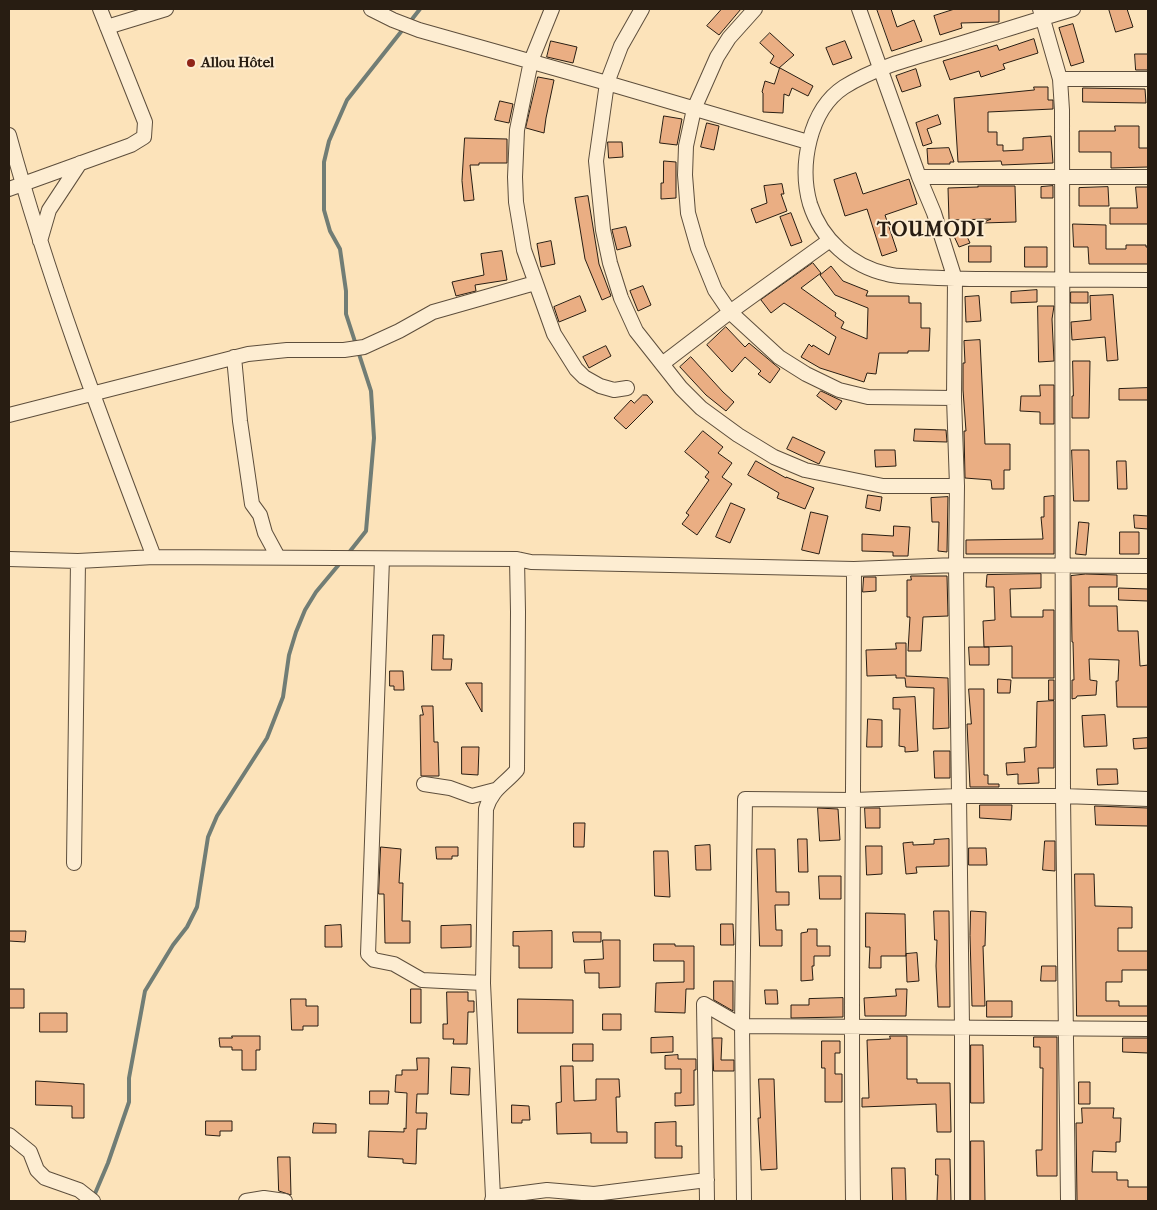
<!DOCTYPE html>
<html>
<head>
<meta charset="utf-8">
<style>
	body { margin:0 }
	#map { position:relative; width:1157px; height:1210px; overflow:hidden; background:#fce3ba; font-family:"IM FELL French Canon",serif }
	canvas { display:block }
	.frame { position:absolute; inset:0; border:10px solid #281d12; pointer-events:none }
</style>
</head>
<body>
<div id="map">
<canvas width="1157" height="1210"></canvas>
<div class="frame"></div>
</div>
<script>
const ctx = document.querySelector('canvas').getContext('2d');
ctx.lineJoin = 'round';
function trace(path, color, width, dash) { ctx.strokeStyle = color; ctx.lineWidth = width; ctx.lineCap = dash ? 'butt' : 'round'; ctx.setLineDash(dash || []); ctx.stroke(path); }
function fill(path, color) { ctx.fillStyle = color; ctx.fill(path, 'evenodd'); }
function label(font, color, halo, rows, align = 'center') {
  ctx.font = font + ' "IM FELL French Canon",serif'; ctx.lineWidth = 4; ctx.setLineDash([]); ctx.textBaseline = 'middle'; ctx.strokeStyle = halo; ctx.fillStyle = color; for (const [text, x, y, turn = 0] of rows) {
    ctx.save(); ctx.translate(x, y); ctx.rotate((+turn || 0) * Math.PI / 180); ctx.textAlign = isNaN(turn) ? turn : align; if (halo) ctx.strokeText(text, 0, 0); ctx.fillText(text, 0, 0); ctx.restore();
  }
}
trace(new Path2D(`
	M409 23 420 9
	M347 555 366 531 374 438 371 391 346 314V291L340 249 330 231 324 210V162L329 141 347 100 404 28
	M94 1196 108 1163 129 1102V1078L145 991 173 945 187 927 197 907 208 837 217 816 267 738 283 697 289 655 296 632 305 610 316 592 341 562`), '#717d75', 4);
const building = new Path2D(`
	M722 9H741L719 35 707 26Z
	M877 9H891L897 27 914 20 922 41 892 51Z
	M955 9H999V22L961 23 962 28 940 35 934 16Z
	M1109 9H1127L1133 27 1116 32Z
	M1073 24 1084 62 1071 66 1059 28Z
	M770 33 794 55 779 68 770 63 774 56 760 43Z
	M1034 39 1038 53 1003 64 1005 69 981 77 979 71 950 80 943 61 997 45 999 50Z
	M551 41 577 47 573 63 547 57Z
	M845 41 852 58 833 65 826 48Z
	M1135 54H1148V70H1136Z
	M780 68 813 86 808 96 792 88 789 96 784 94 783 113 763 112V93L762 92 765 81 774 84Z
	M916 69 921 86 902 92 896 76Z
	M538 77 554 80 546 118 544 133 526 128Z
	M1034 87H1048V100H1053V109L988 112V132H997V145H1003V151L1023 150V138L1051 136 1053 163 1002 165 1001 161 958 162 954 98 1034 90Z
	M1083 88 1145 89 1146 103 1083 102Z
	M500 101 513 104 509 123 495 120Z
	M938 115 941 124 927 129 932 143 923 146 916 123Z
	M664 116 682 119 677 145 660 143Z
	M707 123 719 126 714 150 701 147Z
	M1115 126H1139V148H1148V167L1111 168V152H1079V131H1115Z
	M465 138 507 139V163H479V165H470L474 200 464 201 462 181Z
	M608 142H622L623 157 609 158Z
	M949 148 954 162H950V164H928L927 149Z
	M664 161 676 162V198L661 199V183H663Z
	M856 173 863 194 909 179 917 204 885 215 897 251 882 256 867 209 845 216 834 180Z
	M782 184 784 194H781L787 211 756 223 751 209 767 203 764 186Z
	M978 186H1015L1016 222 982 223 991 219 949 220 948 188 978 187Z
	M1053 186V198H1041V187Z
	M1108 187 1109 206H1079V188Z
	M1136 187H1148V224H1110V208H1137Z
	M588 196 599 264 611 296 602 300 585 259 575 198Z
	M791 213 802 242 791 246 780 217Z
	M1073 224 1106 225V249H1126V245H1146V247H1148V264H1089L1088 247H1074Z
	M626 227 631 246 617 250 612 230Z
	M964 230 970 243 959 247 953 234Z
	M551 241 555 264 541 267 537 244Z
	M969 246H991V262H969Z
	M1025 247H1047V267H1025Z
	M502 251 507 280 475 285 476 291 456 296 452 282 484 275 481 254Z
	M813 263 821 273 801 288 836 313 835 316 844 322 841 328 867 339 868 308 835 295 820 275 831 266 843 281 868 291 866 296H909V303H921V328H930L929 351H908V353H879L876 374 867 373 864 382 820 368 801 357 809 344 812 347 813 345 829 355 836 337 784 303 771 313 761 300Z
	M643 286 651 305 638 311 630 291Z
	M1037 290V302L1011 303V292Z
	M1071 292H1088V303H1071Z
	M1113 295 1118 360 1107 361 1105 337 1072 340 1071 322 1091 320 1090 296Z
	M580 296 586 311 559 322 554 307Z
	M979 296 981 321 966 322 965 297Z
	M1038 306H1054L1052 319 1054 361 1039 362Z
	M726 327 745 347 749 343 780 369 770 383 758 374 761 371 745 357 732 372 707 345Z
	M980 340 985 444H1010V470H1004V489H992L991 480 965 478 964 431H966L963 390V363H965L964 341Z
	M606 346 611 356 589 368 583 357Z
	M691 357 723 392 734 402 726 411 706 395 680 367Z
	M1073 361H1090L1089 418H1072V396H1073Z
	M1040 385H1054V424H1040V412L1020 411 1021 396H1040Z
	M1148 388V400H1119V389Z
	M821 391 842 401 836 410 817 396Z
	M643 395H647L653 402 626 429 614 418 631 400 634 403Z
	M915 429 946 430 947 442 914 441Z
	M703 431 723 447 718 453 732 463 722 477 732 484 697 535 682 524 689 515 686 513 709 480 705 477 709 472 685 452Z
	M793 437 825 452 819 464 787 449Z
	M875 450H895L896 466 876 467Z
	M1072 450H1089V501H1074Z
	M756 461 786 478V477L814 488 805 509 777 498 779 493 748 475Z
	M1117 461H1126L1127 489H1118Z
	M868 495 882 497 880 511 866 508Z
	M1054 496V554H966V540L1043 539 1041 517H1044V497Z
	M948 497 947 552 938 551 939 522H932L931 498Z
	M731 503 745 509 730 543 716 537Z
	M811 512 828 516 819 554 802 550Z
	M1134 515 1148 516V529L1135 528Z
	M1079 522 1089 523 1086 555 1076 554Z
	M894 526 910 527 908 556H893V552L862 551V534L893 536Z
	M1120 532H1139V554H1120Z
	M1041 574V588L1010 589 1011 617H1043V610H1054V678H1012V646L984 647 983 621 995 620 994 587H986L987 575Z
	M1086 574 1117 575V587H1089V606H1117L1118 631H1138L1140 666 1148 665V707H1117L1116 681H1118L1119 660 1089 659 1090 680 1097 681 1096 695 1077 696 1076 698 1072 699V680H1074L1073 642H1072L1071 576Z
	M911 576H947L948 616 923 617 921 651H908L910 617H907V580H911Z
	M864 577H876V591L863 592Z
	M1119 588 1148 589V601L1119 600Z
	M433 635H444L443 659H452L451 670H432Z
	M896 643H906V676L948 678 949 728 933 729 934 688 906 687 905 678H896V675L867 676 866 650 896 649Z
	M969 647H989V665H970Z
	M390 671H403L404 690H394V686H390Z
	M998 679 1011 680 1010 693H998Z
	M1049 680H1054V700H1049Z
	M466 683H482V712L472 694Z
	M969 689H984V775H988V784H999V787H970L967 724H971Z
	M915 697 918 751 905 752V747L899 746 900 709H893V698Z
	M1054 701V768H1038L1039 783 1018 784V774L1007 775 1006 763 1025 762 1024 748 1036 747 1037 702Z
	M422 706H433L434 742H438L439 776H421L420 715H423Z
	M1105 715 1107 746 1084 747 1082 716Z
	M868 719 882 720V747H867Z
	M1148 738V748L1134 749 1133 739Z
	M462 747H479L478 775 462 774Z
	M934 751H950V778H935Z
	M1097 769H1117L1118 784 1098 785Z
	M980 805H1012L1011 820 980 818Z
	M1095 806 1148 808V826L1096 825Z
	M818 808 838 809 840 840 820 841Z
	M865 808H880V828H866Z
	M574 823H585L584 847H574Z
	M798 839H807L808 872H799Z
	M949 839V866L916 867 917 873 906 874 903 843 913 842V845L934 844V840Z
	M1045 841H1055V871L1043 870Z
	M710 845 711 870H696L695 846Z
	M866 846H882V874L867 875Z
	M381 847 401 849 399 883H403L402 921H410V943H385L384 894H379Z
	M436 847H458V856H452V859H437Z
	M969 848H986L987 865H969Z
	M757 849H775L776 892H789V905H775L776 930H782V946H760Z
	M654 851H668L670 897 655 896Z
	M1075 874H1094L1095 906 1132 907V928H1118V951H1148V970H1122V982H1106V1001H1119V1006H1148V1016H1077Z
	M819 876H841V899H820Z
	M934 911H949L950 1007H938L936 966 937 940H935Z
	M971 911 986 912 985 946H983L985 1006H972L970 936Z
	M866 913 905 914 906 956H881V968H869L870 947H866Z
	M721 924H733L734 945H721Z
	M341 925 342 947H325V926Z
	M471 925V947L441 948V926Z
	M808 929H817V946H830V956H814V966H812L813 980 801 981V933L807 932Z
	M9 931H26L25 942 9 941Z
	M552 931V968H519V946H513V932Z
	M573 932H601V942H574Z
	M603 940H620V987L599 988V973H585L584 960 603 959Z
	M654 944H675V946H694V989H686L685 1013 655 1012 656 983 684 982V961H654Z
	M917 953 919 981 907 982 906 954Z
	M1042 966H1056V981H1041Z
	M714 981H733V1011L714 1000Z
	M9 989H24V1008H9Z
	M411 989H421V1023H411Z
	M896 989H907L906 1016H865L864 998 896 996Z
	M765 990H777L778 1004H766Z
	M447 992H468V1001H474V1012H468L467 1044H453L454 1039H443V1024H447Z
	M843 998V1017L791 1018V1005H809V999Z
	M291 999H306V1006H318V1026H303V1030H292Z
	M518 999 573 1000V1033H518Z
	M987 1001H1012V1017H987Z
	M40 1013H67V1032H40Z
	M603 1014H621V1030H603Z
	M232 1036H260V1050H256V1070H242V1050H232V1047H220L219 1038H232Z
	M890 1036H907V1079H917V1083H950L951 1132H937L936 1104 862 1107V1098H869L867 1040 890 1039Z
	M673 1037V1052L651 1053V1038Z
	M1034 1037H1057V1176H1037L1036 1150H1042L1043 1068H1040V1047H1034Z
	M713 1038H722L721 1060H734V1071H714Z
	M1123 1038H1148V1053L1123 1052Z
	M822 1041H840V1053H835V1074H842V1102H825V1068H822Z
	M573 1044H593V1061H573Z
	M971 1045H983L984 1103H971Z
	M678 1055V1059H696V1070H694V1105L675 1106V1093H681V1069H665V1056Z
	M417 1058H429L428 1094H417L416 1113H427L426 1129H417L416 1164 403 1163V1159L368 1157 369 1131 404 1132V1128L406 1129 407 1093 395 1092 396 1075H402V1070H417Z
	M561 1066H573L574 1101 596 1100V1079H619L620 1097H616L617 1132H627V1143H591V1133L557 1134 556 1103 561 1102Z
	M452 1067 470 1068 469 1095 451 1094Z
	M759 1079H774L777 1169 761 1170 758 1118H760Z
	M36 1081 84 1084V1118H72V1106L36 1105Z
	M1079 1082H1090V1104H1079Z
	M370 1091H389L388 1104H370Z
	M512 1105 529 1106 530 1120H522V1123H512Z
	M1082 1108H1114L1113 1118H1121L1120 1142H1116V1152L1093 1151 1092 1172H1117V1180H1128V1187H1148V1201H1077L1076 1123H1082Z
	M206 1121H232V1131H220V1136L206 1135Z
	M676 1122V1146H682V1158H655V1123Z
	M314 1123 336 1124V1133H313Z
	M971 1141H984L985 1201H971Z
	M278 1157H290L291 1195 279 1191Z
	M936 1159H950L951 1201H937L938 1175H936Z
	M892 1168H905L906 1201H893Z`);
fill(building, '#eaae83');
trace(building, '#281d12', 1);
const minor = new Path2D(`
	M371 9 393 20 419 30 607 83 808 142
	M552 9 531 61 517 130 515 177 516 202 524 250 554 334 576 369 584 377 600 386 614 390 627 388
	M642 9 621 46 607 83 596 161 603 230 610 263 621 298 636 331 681 388 701 408 738 435 774 457 805 470 883 486H957
	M755 9 729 38 717 57 694 109 686 146 685 175 688 213 698 248 715 290 730 312 779 357 806 374 839 390 868 397 954 398
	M859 9 919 177 934 213 955 279 954 398 957 486 956 565 962 1027V1201
	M1040 9 1060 79 1062 110 1063 796 1068 1201
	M1073 9C1029 22 986 36 943 49 909 59 874 68 844 87 809 110 799 166 810 204 821 239 851 266 887 274 897 277 908 276 918 277 939 278 960 279 982 279 1037 279 1093 280 1148 280
	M107 27 166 9
	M1060 79H1148
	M9 135C48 278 101 418 154 557
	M919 177H1148
	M9 189 131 145 144 137 145 122 100 9
	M40 241 49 210 80 163
	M234 357 240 421 252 504 260 515 265 533 278 557
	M662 364 730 312 830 240
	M9 415 248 354 287 350H344L364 347 399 331 433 312 535 283
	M9 559 78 561 154 557 517 559 531 562 854 569 956 565 1148 566
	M382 559 368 954 374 960 394 964 422 980 483 983
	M424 784 450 788 472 796 495 790
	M74 863 78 561
	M704 1004 742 1026 1148 1029
	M704 1004 707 1201
	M9 1135 30 1152 37 1170 45 1178 79 1190 93 1201
	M493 1197 547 1190 594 1194 707 1180
	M246 1201 264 1198 285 1201
	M492 1201 493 1197 483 983 486 809C492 789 504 785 517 770L518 612 517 559
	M744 1201 742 1026 745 799 854 800 958 796H1063L1148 799
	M853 1201C850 991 854 780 854 569`);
trace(minor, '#5d4e3c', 16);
trace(minor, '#fdedd2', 14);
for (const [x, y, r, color] of [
	[191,63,5,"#8f2418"]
]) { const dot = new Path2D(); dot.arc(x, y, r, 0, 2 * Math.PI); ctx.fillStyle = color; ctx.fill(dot); trace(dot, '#fdedd2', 2); }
label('bold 15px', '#281d12', '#fdedd2', [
	["Allou Hôtel",201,63]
], 'left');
ctx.letterSpacing = '1px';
label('bold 20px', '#281d12', '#fdedd2', [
	["TOUMODI",931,231]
]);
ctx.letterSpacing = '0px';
</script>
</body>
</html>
